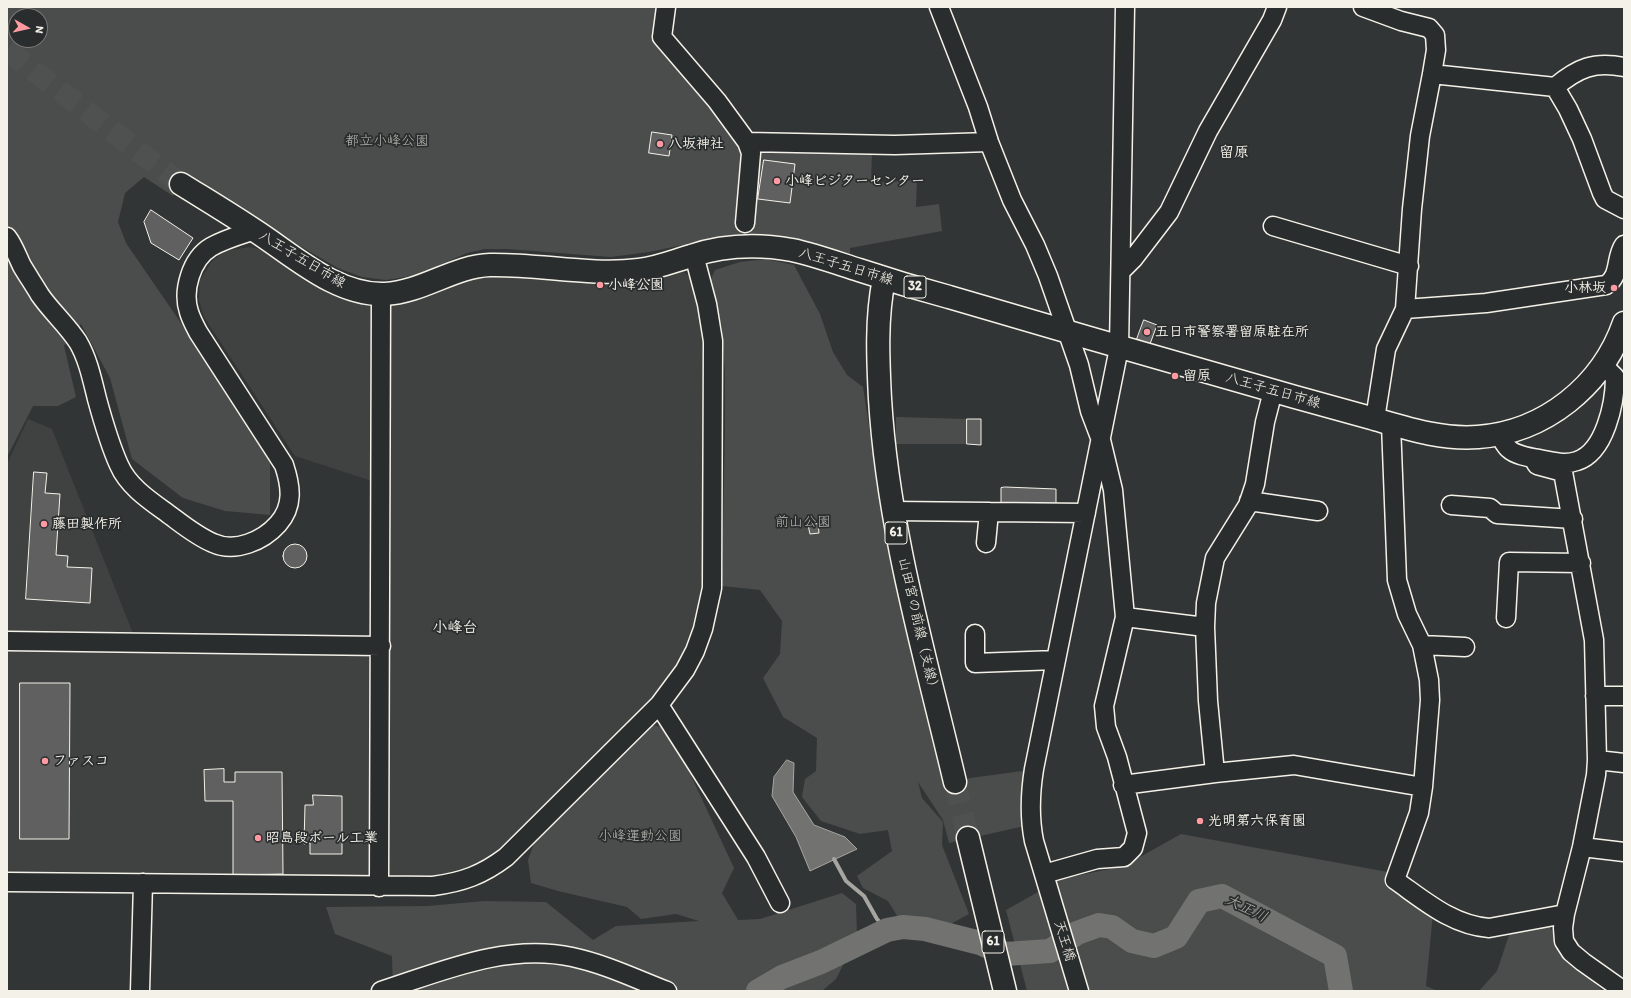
<!DOCTYPE html>
<html>
<head>
<meta charset="utf-8">
<style>
	body { margin:0 }
	#map { position:relative; width:1631px; height:998px; overflow:hidden; background:#323535; font-family:Itim,sans-serif }
	canvas { display:block }
	.frame { position:absolute; inset:0; border:8px solid #f4f1e8; pointer-events:none }
	.north { position:absolute; left:8px; top:8px; width:40px; height:40px; box-sizing:border-box; background:#2a2d2e; border:1px solid #7b7b78; border-radius:50%; rotate:98deg; font-size:11px; font-weight:700; line-height:16px; text-align:center; color:#f4f1e8 }
	.north::after { content:''; display:block; margin:auto; width:14px; height:18px; background:#ff9aa2; clip-path:polygon(50% 0,100% 100%,50% 72%,0 100%) }
</style>
</head>
<body>
<div id="map">
<canvas width="1631" height="998"></canvas>
<div class="frame"></div>
<div class="north">N</div>
</div>
<script>
const ctx = document.querySelector('canvas').getContext('2d');
ctx.lineJoin = 'round';
function fill(path, color) { ctx.fillStyle = color; ctx.fill(path, 'evenodd'); }
function trace(path, color, width, dash) { ctx.strokeStyle = color; ctx.lineWidth = width; ctx.lineCap = dash ? 'butt' : 'round'; ctx.setLineDash(dash || []); ctx.stroke(path); }
function label(font, color, halo, rows, align = 'center') {
  ctx.font = font + ' Itim,"Klee One",sans-serif'; ctx.lineWidth = 3.5; ctx.setLineDash([]); ctx.textBaseline = 'middle'; ctx.strokeStyle = halo; ctx.fillStyle = color; for (const [text, x, y, turn = 0] of rows) {
    ctx.save(); ctx.translate(x, y); ctx.rotate((+turn || 0) * Math.PI / 180); ctx.textAlign = isNaN(turn) ? turn : align; if (halo) ctx.strokeText(text, 0, 0); ctx.fillText(text, 0, 0); ctx.restore();
  }
}
fill(new Path2D(`
	M249 247 264 250 339 295 368 304H396L425 295 456 281 483 274 676 268 693 278 705 324 703 594 695 635 667 687 513 840 477 866 454 875 424 879 233 875 7 873V464L28 419 52 429 134 636 381 646 372 481 295 456 204 317 199 300 200 280 213 260 226 251Z`), '#404242');
fill(new Path2D(`
	M7 7H675L670 39 760 147 872 151 871 183 917 180 916 207 939 204 942 231 850 248V257L802 244 796 238 736 234 649 252 611 257 507 249H485L467 253 417 275 386 280 362 277 338 268 260 223 185 176 173 196 144 177 125 193 118 222 126 243 236 403 270 462V515L225 511 183 498 132 459 110 378 81 324 64 346 76 397 58 406H33L7 457ZM16 16H40V40H16Z
	M766 259 794 265 820 314 833 352 847 375 863 387 889 557 944 785 970 778 1030 770 1029 825 949 843 943 820 918 782 922 798 943 822 942 845 969 914 945 927 899 919 888 901 863 888 857 876 892 851 888 830 860 834 821 821 802 797 805 779 816 771 817 738 783 717 763 678 780 654 782 621 760 590 722 586 725 430V373L722 327 710 281 715 270 740 262Z
	M896 417 967 419V444H896Z
	M652 725 667 728 680 752 734 868 722 893 738 920 760 919 842 893 856 904 857 937 836 979 822 991H393L392 956 335 934 326 907 428 906 484 901 546 902 593 940 616 926 699 921 676 914 641 919 627 907 558 891 531 883 528 860 536 838Z
	M1181 834 1388 872 1434 903 1426 986 1438 991H1027L1006 910 1061 879 1124 866Z
	M1546 921 1569 958 1603 991H1479L1497 971 1511 929Z`), '#4b4d4c');
const water = new Path2D(`
	M787 760 794 763 793 792 814 825 845 837 857 849 810 871 796 837 772 796 774 777Z`);
fill(water, '#727370');
trace(water, '#a6a5a0', 1);
trace(new Path2D(`
	M834 859 846 881 864 896 877 919 887 930`), '#a6a5a0', 4);
trace(new Path2D(`
	M758 991 782 977 821 962 887 930 903 927 925 929 980 943 1005 954 1050 951 1077 933 1099 925 1112 927 1132 941 1154 946 1176 937 1199 901 1222 896 1335 956 1341 991`), '#727370', 24);
const building = new Path2D(`
	M652 132 672 135 669 156 649 153Z
	M764 160 795 164 790 203 758 199Z
	M151 210 193 238 179 260 151 243 144 222Z
	M1144 320 1157 325 1150 344 1137 339Z
	M967 419H981V445L967 444Z
	M34 472 47 473 45 493 60 494 56 555 68 556 67 567 92 568 90 603 26 599Z
	M1005 487 1056 489V506L1001 505V488Z
	M818 524 819 533 810 534 808 525Z
	M283 556a12 12 0 1 1 24 0a12 12 0 1 1-24 0Z
	M20 683H70L69 839H20Z
	M224 769V782H235V772H282L283 874 233 875V801H205L204 770Z
	M313 795 342 796V854H310V843L304 844 305 805H313Z`);
fill(building, '#5f605f');
trace(building, '#f4f1e8', 1);
trace(new Path2D(`
	M7 50 181 184
	M955 782 968 838`), '#4f5150', 22, [22, 11]);
const minor = new Path2D(`
	M666 7 662 37 717 101 747 142 751 153 745 223
	M939 7 978 107 989 142 1012 200 1035 245 1048 276 1079 365 1090 411 1101 440 1113 490 1125 617 1104 706 1106 727 1117 757 1137 833 1133 848 1124 857 1097 859 1044 874
	M1363 7 1401 21 1429 28 1435 35 1436 50 1432 74 1420 136 1412 209 1405 309 1386 349 1375 419
	M1432 74 1555 87C1578 68 1594 61 1624 67
	M1555 87 1568 109 1582 139 1602 193 1605 199 1624 209
	M747 142 895 145 989 142
	M1273 226 1409 266
	M7 237C14 246 17 256 22 266 28 276 34 285 40 295 51 311 67 325 78 342 88 359 92 379 97 399 103 421 109 443 119 465 128 486 149 500 167 513 182 524 196 536 213 543 235 553 263 541 278 524 294 506 291 486 284 465L198 332C195 326 191 319 189 312 182 291 191 259 211 247 225 239 240 235 255 230
	M1121 271 1133 259 1169 212 1208 131 1272 20 1277 7
	M1405 309 1486 303 1606 285C1621 276 1615 257 1624 245
	M1391 424 1397 580 1407 614 1422 645 1429 680 1430 700 1423 787 1419 813 1395 880C1425 901 1452 925 1489 928L1565 914
	M1499 434C1502 439 1505 446 1509 449 1516 456 1534 458 1544 460 1555 462 1566 465 1577 461 1605 452 1615 403 1615 377L1603 365
	M1533 458 1537 465 1563 472 1594 640 1597 760 1596 775 1582 847 1565 914 1563 928 1564 941 1571 952 1583 962 1624 991
	M1249 501 1318 511
	M1451 505 1490 508 1497 514 1573 519
	M892 511 1086 513
	M986 543 989 512
	M1125 617 1205 627
	M1506 618 1509 562 1581 563
	M975 634V663L1056 660
	M7 641 381 646
	M1422 645 1465 647
	M1595 696H1624
	M659 705 756 857 780 903
	M1597 760 1624 763
	M1215 773 1208 701 1205 627 1206 603 1215 558 1248 505 1255 484 1265 422 1273 391
	M1123 785 1215 773 1294 765 1423 787
	M1582 847 1624 852
	M7 882 433 886C463 882 482 875 506 857L659 705 685 670 695 651 703 629 712 588 713 341 707 304 694 255
	M379 887 381 294
	M140 991 143 883
	M381 991C443 971 506 943 572 957 605 964 636 979 667 991
	M1079 991 1034 841C1029 816 1030 794 1034 769L1119 348 1125 7`);
const major = new Path2D(`
	M181 184C205 199 230 214 254 230 293 255 336 296 385 294 423 292 454 266 490 265 540 264 589 276 639 270 657 268 674 261 691 256 724 245 758 244 792 250 815 255 837 263 859 270 889 280 919 289 949 297 1064 331 1180 364 1295 397 1321 404 1346 411 1371 418 1406 428 1441 440 1478 437 1545 432 1602 386 1624 323
	M884 279C876 318 878 359 880 399 888 530 925 655 955 782
	M968 838 1005 991`);
trace(minor, '#f4f1e8', 21);
trace(major, '#f4f1e8', 25);
trace(minor, '#2a2d2e', 18);
trace(major, '#2a2d2e', 22);
for (const [x, y, r, color] of [
	[660,144,4,"#ff9aa2"],
	[777,181,4,"#ff9aa2"],
	[600,285,4,"#ff9aa2"],
	[1614,288,4,"#ff9aa2"],
	[1147,332,4,"#ff9aa2"],
	[1175,376,4,"#ff9aa2"],
	[44,524,4,"#ff9aa2"],
	[45,761,4,"#ff9aa2"],
	[1200,821,4,"#ff9aa2"],
	[258,838,4,"#ff9aa2"]
]) { const dot = new Path2D(); dot.arc(x, y, r, 0, 2 * Math.PI); ctx.fillStyle = color; ctx.fill(dot); trace(dot, '#2a2d2e', 1.5); }
for (const [x, y, w] of [
	[915,287,22],
	[896,533,22],
	[993,942,22]
]) { const box = new Path2D(); box.roundRect(x - w / 2, y - 11, w, 22, 3); ctx.fillStyle = '#2a2d2e'; ctx.fill(box); trace(box, '#f4f1e8', 1); }
label('bold 13px', '#f4f1e8', null, [
	["32",915,287],
	["61",896,533],
	["61",993,942]
]);
label('14px', '#b9b8b1', '#2a2d2e', [
	["都立小峰公園",387,141],
	["前山公園",803,522],
	["小峰運動公園",640,836]
]);
label('bold 14px', '#f4f1e8', '#2a2d2e', [
	["八坂神社",668,144],
	["小峰ビジターセンター",785,181],
	["小峰公園",608,285],
	["小林坂",1606,288,"right"],
	["五日市警察署留原駐在所",1155,332],
	["留原",1183,376],
	["藤田製作所",52,524],
	["ファスコ",53,761],
	["光明第六保育園",1208,821],
	["昭島段ボール工業",266,838]
], 'left');
label('14px', '#f4f1e8', '#2a2d2e', [
	["八王子五日市線",302,260,31],
	["八王子五日市線",846,267,17],
	["八王子五日市線",1273,391,16],
	["山田宮の前線（支線）",918,626,77],
	["天王橋",1064,941,73]
]);
label('bold 15px', '#f4f1e8', '#2a2d2e', [
	["留原",1234,153],
	["小峰台",455,628]
]);
label('italic 15px', '#b3b2ac', '#2a2d2e', [
	["大正川",1246,909,26]
]);
</script>
</body>
</html>
